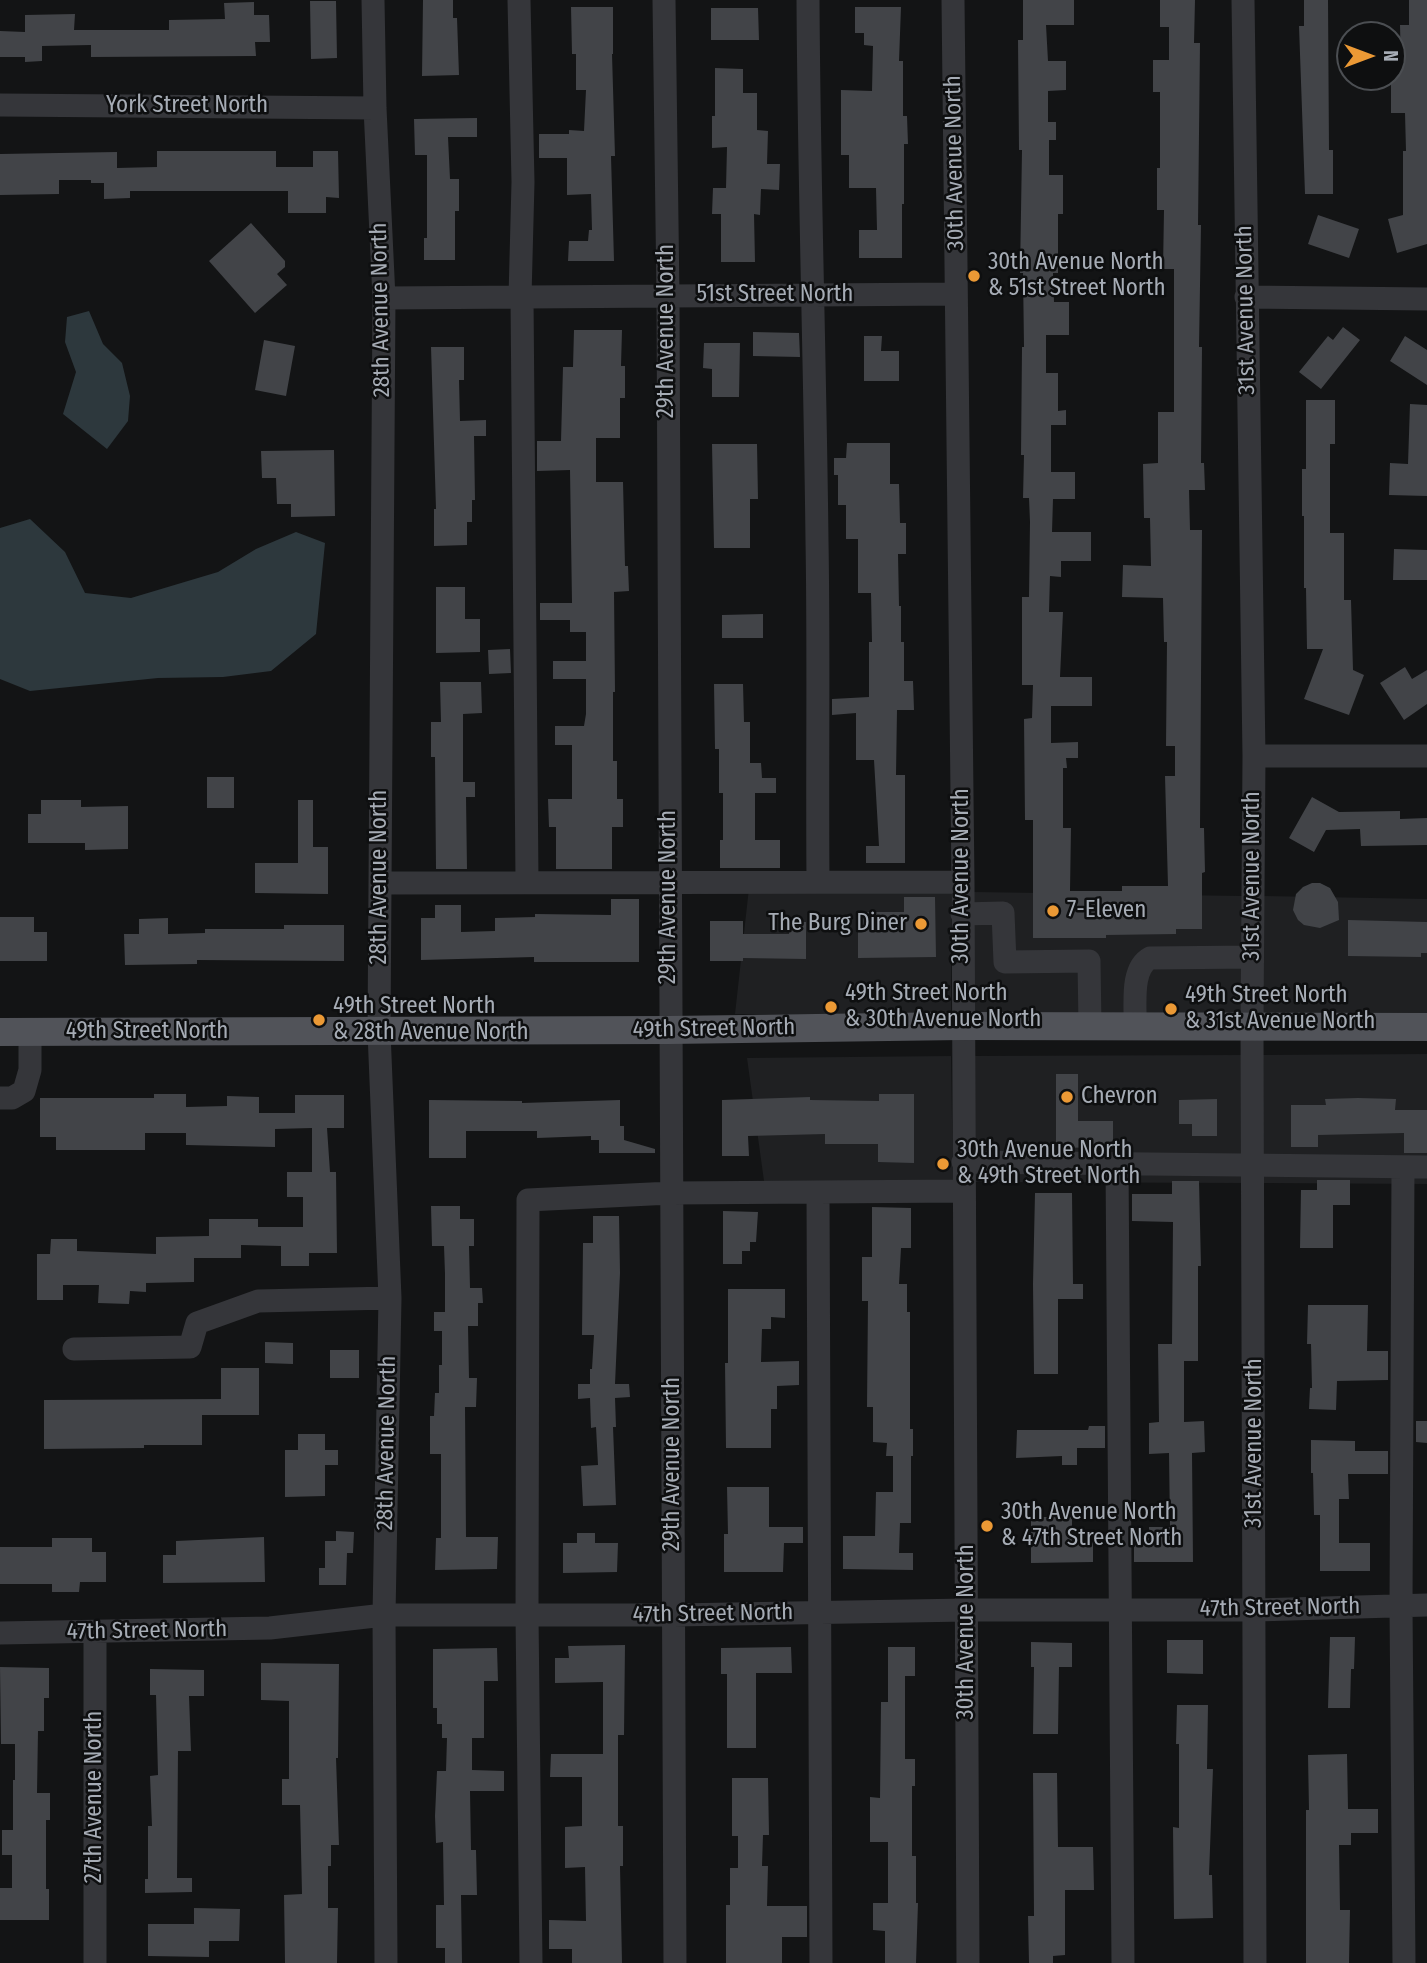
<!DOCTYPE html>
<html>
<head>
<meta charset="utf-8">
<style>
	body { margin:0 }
	#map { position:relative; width:1427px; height:1963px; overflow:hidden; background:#131415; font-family:"Fira Sans Condensed",sans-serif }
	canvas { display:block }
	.north { position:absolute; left:1336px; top:21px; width:70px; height:70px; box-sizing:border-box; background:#0e0f10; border:2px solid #4b4e52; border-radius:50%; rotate:90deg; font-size:19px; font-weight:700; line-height:28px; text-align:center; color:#a6acb5 }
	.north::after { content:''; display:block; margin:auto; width:24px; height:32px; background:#eb9935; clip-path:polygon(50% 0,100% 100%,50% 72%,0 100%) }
</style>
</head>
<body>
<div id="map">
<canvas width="1427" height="1963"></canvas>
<div class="north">N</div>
</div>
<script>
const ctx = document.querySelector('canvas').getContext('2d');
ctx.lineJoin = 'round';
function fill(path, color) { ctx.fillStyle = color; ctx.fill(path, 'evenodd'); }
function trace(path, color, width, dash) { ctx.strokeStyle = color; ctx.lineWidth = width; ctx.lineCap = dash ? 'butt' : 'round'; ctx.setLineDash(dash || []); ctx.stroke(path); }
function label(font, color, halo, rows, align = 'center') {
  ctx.font = font + ' "Fira Sans Condensed",sans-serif'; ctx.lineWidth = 5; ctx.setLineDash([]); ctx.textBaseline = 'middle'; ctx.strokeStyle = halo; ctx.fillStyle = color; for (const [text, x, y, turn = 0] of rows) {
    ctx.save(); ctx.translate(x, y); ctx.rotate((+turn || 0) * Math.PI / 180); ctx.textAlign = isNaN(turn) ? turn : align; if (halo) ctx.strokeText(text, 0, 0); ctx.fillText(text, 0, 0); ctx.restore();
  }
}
fill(new Path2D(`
	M749 888 951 891V1014H735Z
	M974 892 1242 896 1241 1014H974Z
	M1264 896 1427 899V1014H1263Z
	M1427 1054V1184L1264 1183 1263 1055Z
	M1241 1055 1242 1183 975 1182 974 1056Z
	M951 1056 953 1182 764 1181 747 1058Z`), '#1f2022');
fill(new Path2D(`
	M89 311 103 344 122 363 130 396 128 421 107 449 63 414 76 372 65 342 67 317Z
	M30 519 65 552 85 593 131 598 218 572 256 549 296 532 325 543 316 634 271 671 223 677 158 678 30 691 0 679V528Z`), '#2d383d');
fill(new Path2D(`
	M423 0H453V18H457L459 75 422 76Z
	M1023 0H1074V25H1046L1048 61H1066V90L1048 91V122H1056V140H1049V175H1063V214H1058V273H1053L1054 302H1069V335H1046V373H1058V411L1066 410V425H1051V472H1075V499H1053L1052 532H1091V561H1061V577L1050 576 1049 612H1063L1060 677H1092V706H1051V743L1078 742V758H1066L1067 768H1063V828H1071L1070 891H1122V886H1168L1165 776H1175V746H1166L1167 642H1164L1163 598 1122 597 1123 565 1151 566 1150 518H1144L1143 464 1158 463V412H1174V269H1163L1164 210H1157V168H1160V92H1153V60H1169V27H1160V0H1195L1194 43H1200L1198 225H1201L1199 347H1202L1201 463H1204L1205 490H1189L1190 530H1202L1200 828H1204L1205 872 1202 873V929H1176V934L1106 935V938H1033V820H1025L1024 719 1032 718 1033 685H1022V597H1029L1030 522 1029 498H1023L1024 455H1021L1022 347H1024L1023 273H1020L1022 150H1019L1018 40H1023Z
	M1304 0H1328L1329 150H1333V194H1305L1299 26H1304Z
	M1409 0H1427V244L1397 253 1388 219 1403 215V151H1406L1405 113H1391V77L1392 65H1401L1400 25H1409Z
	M310 1H336L337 58 311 59Z
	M254 2V15H269L270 42H255L256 56 91 57V45L42 46V61L25 62V57H0V31L25 32V15L75 14 74 30H169V20L225 19 224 3Z
	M571 7H613V54H612L615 156H611L614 261H568L569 241H588L589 230H592L591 194 567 195V158H539V134H569V130L584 131 586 90H576V54H572Z
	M855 7H901L899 61H903V116H907L908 144H904V204H902V258H859V230H877L876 188H849V155H841V90L872 91 873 46 864 45V33H855Z
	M711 8H758L759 40H711Z
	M715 68 743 69V93H757V130L768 131 767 164H780L779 190 761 189 760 215 754 214 755 262H721V214H712L713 188H726L727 147 712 148V116H715Z
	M477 118V137H448L450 179H459V211H455V260H424V238H427V155H415L414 119Z
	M157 151H276V167H313V151H338L339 198 326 197V213H288V191H130V198L104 199V183H91V180H59V194L0 195V154L117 152V168L157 167Z
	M1318 215 1359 229 1349 258 1308 244Z
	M251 223 285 261V267L277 274 287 285 255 313 209 261Z
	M1343 327 1360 340 1321 389 1299 372 1328 336 1333 340Z
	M574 330H622L621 366H625V398H620V438H596V482H623L625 566H628L629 591 614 592 615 692H613V761H617V799H623V827H612V869H556V827H549L548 799H572V745H555V726H584L586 714V679H553V661H586V632H570V620H540V603H572L570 470 537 471V441H561L563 367H573Z
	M753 332 799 333 800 357 753 356Z
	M864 336H882L881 351H899V381H864Z
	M1405 336 1427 350V385L1390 361Z
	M264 340 295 346 286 396 255 390Z
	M704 343H740L739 397H712V369L703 368Z
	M431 347H464V380H459L460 421 486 420V436H474L475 500H472V522H467V545L434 546V509H436Z
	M1306 400H1335V444H1330V533H1344V600H1351L1353 670 1364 675 1349 715 1304 699 1323 649H1307L1306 588H1304V516H1302V469H1306Z
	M1410 404 1427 405V496L1389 495 1390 463 1408 464Z
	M847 443H890V484H899L900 523H906V554H898L899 606H901V642H904V681H913L914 710H897L896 775H905V863H866V846H879L874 760H856V713L832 715V699L869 697V642H872L871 593H858V539H846V505H838V475H834V458H846Z
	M712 444H757L758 499H750V548H714Z
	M334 450 335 516 291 517V504H277L276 478H262L261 451Z
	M1394 549 1427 550V580H1393Z
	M436 587H465V619H480V652L436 653Z
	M763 614V638H722V615Z
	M510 649 511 673 489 674 488 650Z
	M1405 667 1412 679 1427 670V704L1404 720 1380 683Z
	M440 682H481L482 713 463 714V782H475V797H466L467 869H436L435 757H431V722H441Z
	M714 684H743L744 722H750V763H761L762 778H776V793H755V840H780V868H720V840H723V793H719V749H715Z
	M207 777H234V808H207Z
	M1312 797 1339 812 1400 811V819L1427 818V845L1361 846 1360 829 1326 830 1314 852 1289 838Z
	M41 800H81V807L128 806V849L85 850V843H28V814H41Z
	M298 800H313V847H328V894L255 893V863H298Z
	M1312 883H1320L1330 888 1338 902 1339 920 1320 928 1304 925 1298 920 1293 910 1296 894 1303 887Z
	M904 897H935L936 957 858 958V912H904Z
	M611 899H639V962H534V957L421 960V918H435V905H461V932L495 931V918L535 917V914L611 915Z
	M0 917H34V932H47V961H0Z
	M168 918V934L205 933V929H284V925H344V961L197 960V964L125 965 124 934H139V919Z
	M1348 920 1427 922V953H1421V957L1348 956Z
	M710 921H743V934H789L790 922H806V959L743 958V961H710Z
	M1056 1074H1078V1121H1113V1147L1056 1148Z
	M154 1094H186V1107L227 1106V1096L259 1097V1113H295V1095H344V1128H327L330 1172H336L337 1253H309V1266H281V1246L241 1245V1258H194V1282L146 1283V1292L130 1291 129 1304 98 1303 99 1285H63V1300H37V1254H50L51 1239H77V1251L156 1254V1237L209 1236V1219H258V1227H303V1197H287V1172H312V1128L275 1129V1147L186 1145V1133H145V1150H56V1137H40V1098H154Z
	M879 1094H914V1163L878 1162V1144H825V1134L748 1136 749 1156H722V1100L810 1097V1100L879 1101Z
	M1358 1098 1396 1099 1395 1110H1427V1153H1404V1133L1318 1135V1147H1291V1105H1326L1325 1099Z
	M1217 1099V1136H1192V1124H1179V1100Z
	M429 1100 522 1101V1103L620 1100V1126H624V1140L655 1149V1153H599V1140H591V1136L537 1138V1131H466V1158H429Z
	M1317 1180H1350V1205H1333V1248H1300L1301 1190H1317Z
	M1172 1181H1199L1201 1266H1198V1361H1184V1422L1204 1421 1205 1452 1192 1453 1193 1562H1134V1538H1149V1527H1170L1169 1453 1149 1454V1423L1159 1422 1158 1344H1172L1173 1222 1132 1221V1194H1172Z
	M1035 1193H1072L1073 1284H1083V1299H1058V1374H1034L1033 1284Z
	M431 1206H460V1219H474V1246H469L470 1288H482L483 1303H478V1326H468L469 1378H477L476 1407H465L466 1537H498L497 1569 435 1570 436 1538H441V1454H430V1416H434L435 1393H439V1365H442V1331H434V1312H445V1274L444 1246H432Z
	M872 1207 911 1208V1248H901L899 1284H907V1312H910V1429H913V1456H911V1523H900L899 1553H913V1570L843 1569V1536H875L876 1492H893V1456H886L887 1443 873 1442V1407H867L868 1301H862V1257H872Z
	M723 1211 758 1212 756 1242H750V1251H742V1264H723Z
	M593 1216H619L620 1273 615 1384H629L630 1397 615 1398 616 1427H613L616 1505 583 1506 581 1466 598 1465 596 1427 591 1428 590 1398 578 1399V1384H590V1369H592L594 1335H582L583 1243H593Z
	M728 1289H785V1318L771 1317V1329H762L761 1362 799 1361V1385L777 1386V1409H771V1448H726L725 1363H728Z
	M1308 1305H1368L1367 1351H1388V1380L1337 1381 1336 1410 1309 1409 1310 1388H1312L1311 1344H1307Z
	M265 1342 293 1343V1364L265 1363Z
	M330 1350H359V1378H330Z
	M221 1368H259V1415H202V1445H144V1448L44 1449V1400L221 1399Z
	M1416 1421H1427V1443L1416 1442Z
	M1089 1426H1105V1448H1077V1465H1062V1456L1016 1458 1017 1430H1088Z
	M298 1434H325V1450H338V1465H325V1496L285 1497V1450H298Z
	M1311 1440 1355 1441V1451H1388V1474H1348L1349 1499H1339V1543H1370V1571H1320V1515H1314L1313 1473H1311Z
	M727 1487H769V1527H803V1543H784L783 1572H724V1534H728Z
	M1031 1517H1072V1541H1093V1562L1031 1563Z
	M336 1531 354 1532 353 1553H347L346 1585H319V1568H325V1541H336Z
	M577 1533H595V1543H618L617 1572 563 1573V1543H577Z
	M264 1537 265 1582 163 1583V1555H176V1541Z
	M52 1538H92V1552H106V1582H80L79 1592H52V1584H0V1547H52Z
	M1330 1637H1355L1354 1669H1351L1350 1708H1328Z
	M1167 1640H1203V1674L1167 1673Z
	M1031 1642 1072 1643V1667H1059L1058 1734H1033L1034 1667H1031Z
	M625 1645 624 1735H618V1826H623V1866H620L622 1963H572V1949H549V1920L586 1921 585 1867 565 1868V1827L582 1826V1777H550L551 1754H603V1682L555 1683V1658H569L568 1646Z
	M791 1647 792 1673H756V1748H727V1674H721V1648Z
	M888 1647H915V1676H905V1759H915V1786H912V1856H916V1903H918L916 1963H885V1931L873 1930V1903H888V1842H870V1797L880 1798 881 1702H888Z
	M497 1648 498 1681H484V1738H472V1770L504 1771V1791H470L471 1850H476L477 1895H461L462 1963H445V1948H436V1905H444L443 1842 436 1843 435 1816 437 1771H446L447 1738H442V1724H437V1708H433V1649Z
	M261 1663 339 1664 338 1758H336L339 1845H331V1866H328V1908H338L337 1963H285L284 1895 302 1894 300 1805H282V1779H289V1701L261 1700Z
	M0 1667 49 1668V1698H44V1731H38L37 1793H50V1820H46V1889H49V1920H0V1888H12V1855H2V1830H13V1780H15V1744H1Z
	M150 1669 204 1670V1696H189L191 1751H178L177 1878H192V1892L145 1893V1879H148V1826H152L150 1776 158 1775 156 1695H150Z
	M1177 1705H1208L1207 1769H1213L1209 1875H1212L1213 1918 1174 1919 1173 1827 1179 1828V1744H1176Z
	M1347 1754 1348 1809H1378V1833H1351V1845H1339L1340 1910H1350L1349 1963H1306V1810H1309L1308 1755Z
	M1033 1773H1057L1058 1847H1093L1094 1890H1065V1955L1053 1956V1963H1029L1028 1916H1034Z
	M732 1778H768L769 1835H763L762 1866H768L767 1906H807V1937H782V1963H726V1905H730V1868H738V1836H732Z
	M194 1908 240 1909 239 1941H209V1957L148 1956V1924H194Z`), '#424448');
trace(new Path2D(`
	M373 0 375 108 384 298 379 1032 390 1298 384 1615 386 1963
	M519 0 523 182 520 297
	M664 0 668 296 675 1963
	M808 0C809 181 815 361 817 541 819 655 817 768 818 881
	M953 0 963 882 968 1963
	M1243 0 1254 756 1252 1027 1255 1963
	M0 105 375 108
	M522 297 527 882
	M1246 297 1427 299
	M384 298 956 294
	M1254 756H1427
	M380 883 963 882
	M962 914 1003 913 1005 962 1089 961 1090 1026
	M1135 1026C1136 1006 1130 969 1150 958L1252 957
	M0 1098H12L24 1091 30 1070V1032
	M963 1162 1427 1167
	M1117 1164 1123 1963
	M1403 1167 1401 1606 1404 1963
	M818 1192 821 1963
	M74 1349 190 1347 197 1323 258 1301 390 1298
	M95 1632V1963
	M0 1633 270 1628 384 1615H674L967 1610H1256L1427 1605
	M531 1963 527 1615 528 1200 671 1193 964 1191`), '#35363a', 23);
trace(new Path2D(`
	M0 1032 669 1030 962 1026 1427 1027`), '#515359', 28);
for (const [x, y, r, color] of [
	[974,276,7,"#eb9935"],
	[1053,911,7,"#eb9935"],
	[921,924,7,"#eb9935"],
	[831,1007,7,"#eb9935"],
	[1171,1009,7,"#eb9935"],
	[319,1020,7,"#eb9935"],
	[1067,1097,7,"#eb9935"],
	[943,1164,7,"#eb9935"],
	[987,1526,7,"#eb9935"]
]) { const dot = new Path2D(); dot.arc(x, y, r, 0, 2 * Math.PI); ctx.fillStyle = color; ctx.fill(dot); trace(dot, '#0e0f10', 2.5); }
label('23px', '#a6acb5', '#0e0f10', [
	["York Street North",187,106],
	["30th Avenue North",955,163,-91],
	["51st Street North",775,295],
	["28th Avenue North",381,310,-91],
	["31st Avenue North",1246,310,-91],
	["29th Avenue North",667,331,-90],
	["30th Avenue North",962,876,-90],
	["31st Avenue North",1253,876,-90],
	["28th Avenue North",380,877,-90],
	["29th Avenue North",669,897,-90],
	["49th Street North",714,1029,-1],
	["49th Street North",147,1032],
	["28th Avenue North",387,1443,-89],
	["31st Avenue North",1255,1443,-90],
	["29th Avenue North",673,1464,-90],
	["47th Street North",1280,1608,-1],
	["47th Street North",713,1614,-1],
	["47th Street North",147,1631,-1],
	["30th Avenue North",967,1632,-90],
	["27th Avenue North",95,1797,-90]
]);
label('23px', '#a6acb5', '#0e0f10', [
	["30th Avenue North",988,263],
	["& 51st Street North",988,289],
	["7-Eleven",1067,911],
	["The Burg Diner",907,924,"right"],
	["49th Street North",845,994],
	["& 30th Avenue North",845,1020],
	["49th Street North",1185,996],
	["& 31st Avenue North",1185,1022],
	["49th Street North",333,1007],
	["& 28th Avenue North",333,1033],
	["Chevron",1081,1097],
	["30th Avenue North",957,1151],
	["& 49th Street North",957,1177],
	["30th Avenue North",1001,1513],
	["& 47th Street North",1001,1539]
], 'left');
</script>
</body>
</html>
